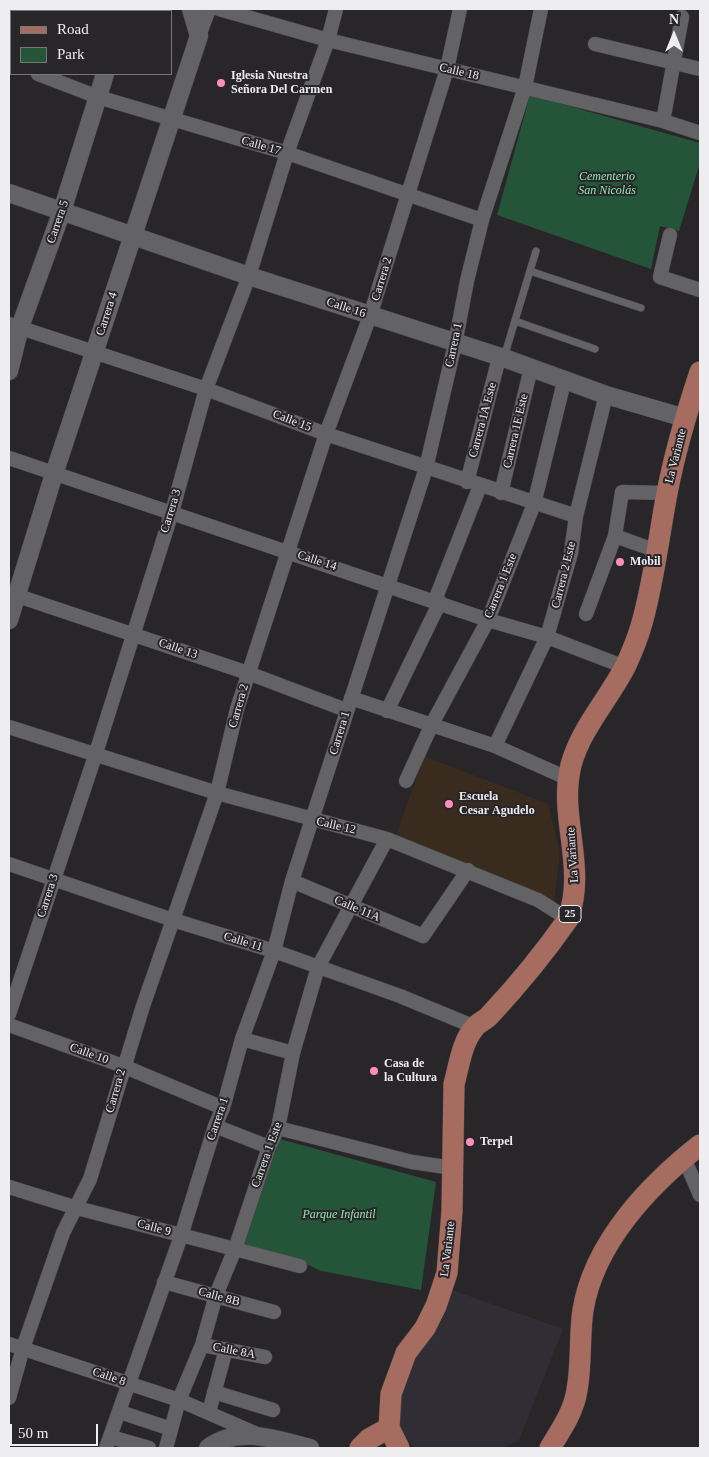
<!DOCTYPE html>
<html>
<head>
<meta charset="utf-8">
<style>
	body { margin:0 }
	#map { position:relative; width:709px; height:1457px; overflow:hidden; background:#282629; font-family:"Times New Roman",serif }
	canvas { display:block }
	.frame { position:absolute; inset:0; border:10px solid #eeedef; pointer-events:none }
	.legend { position:absolute; left:10px; top:10px; width:162px; height:65px; box-sizing:border-box; background:#282629; border:1px solid #777678; margin:0; padding:6px 9px; list-style:none; font-size:15px; color:#eeedef }
	.legend li { display:flex; align-items:center; gap:10px; height:25px }
	.legend b { width:25px; border:1px solid #777678 }
	.north { position:absolute; left:649px; top:10px; width:50px; height:50px; -webkit-text-stroke:4px #282629; paint-order:stroke; rotate:0deg; font-size:14px; font-weight:700; line-height:20px; text-align:center; color:#eeedef }
	.north::after { content:''; display:block; margin:auto; width:18px; height:22px; background:#eeedef; clip-path:polygon(50% 0,100% 100%,50% 72%,0 100%) }
	.scale { position:absolute; left:10px; top:1424px; width:88px; height:22px; box-sizing:border-box; border:2px solid #eeedef; border-top:0; padding-left:6px; font-size:15px; line-height:18px; white-space:nowrap; color:#eeedef; -webkit-text-stroke:4px #282629; paint-order:stroke }
</style>
</head>
<body>
<div id="map">
<canvas width="709" height="1457"></canvas>
<div class="frame"></div>
<ul class="legend">
<li><b style="height:6px;background:#a66c60"></b>Road</li>
<li><b style="height:14px;background:#245538"></b>Park</li>
</ul>
<div class="north">N</div>
<div class="scale">50 m</div>
</div>
<script>
const ctx = document.querySelector('canvas').getContext('2d');
ctx.lineJoin = 'round';
function fill(path, color) { ctx.fillStyle = color; ctx.fill(path, 'evenodd'); }
function trace(path, color, width, dash) { ctx.strokeStyle = color; ctx.lineWidth = width; ctx.lineCap = dash ? 'butt' : 'round'; ctx.setLineDash(dash || []); ctx.stroke(path); }
function label(font, color, halo, rows, align = 'center') {
  ctx.font = font + ' "Times New Roman",serif'; ctx.lineWidth = 4; ctx.setLineDash([]); ctx.textBaseline = 'middle'; ctx.strokeStyle = halo; ctx.fillStyle = color; for (const [text, x, y, turn = 0] of rows) {
    ctx.save(); ctx.translate(x, y); ctx.rotate((+turn || 0) * Math.PI / 180); ctx.textAlign = isNaN(turn) ? turn : align; if (halo) ctx.strokeText(text, 0, 0); ctx.fillText(text, 0, 0); ctx.restore();
  }
}
fill(new Path2D(`
	M452 1290 563 1329 519 1440 501 1448H414L396 1424 398 1394 410 1358Z`), '#312d35');
fill(new Path2D(`
	M424 756 548 804 560 852 554 902 396 835Z`), '#3a2b1f');
fill(new Path2D(`
	M530 95 700 143V163L679 231 660 226 651 269 497 215Z
	M280 1139 436 1182 421 1290 321 1271 292 1257 242 1244Z`), '#245538');
const service = new Path2D(`
	M530 271 641 308
	M515 321 595 349
	M504 357 536 251`);
const minor = new Path2D(`
	M105 9 106 11
	M219 9 328 40 663 121 700 133
	M199 36 209 9
	M595 44 700 69
	M9 62 11 63
	M38 74 98 97 287 153 482 220
	M663 121 682 17
	M670 235 660 277 700 290
	M9 324 206 389 326 434 576 516
	M9 458 488 620 547 637 625 667
	M467 482 499 358
	M501 493 531 368
	M657 551 615 536 622 492 667 493
	M9 593 248 673 346 710
	M435 600 480 486
	M586 614 615 536
	M351 698 495 746 569 779
	M387 711 440 602
	M9 727 217 793 387 839 538 900 568 919
	M495 746 547 637 571 553 576 516 606 395
	M406 781 432 724 488 620 534 504 565 378
	M9 864 173 920 274 951 400 996 475 1027
	M292 881 423 936 468 870
	M9 1014 95 756 172 512 206 389 249 276 287 153 328 40 336 9
	M9 1025 123 1066 223 1108
	M242 1039 293 1053
	M215 1126 269 1147
	M278 1128 412 1162 453 1168
	M684 1158 700 1195
	M9 1187 77 1208 300 1266
	M164 1282 274 1312
	M9 1344 179 1400 259 1435
	M202 1345 265 1357
	M214 1392 273 1410
	M9 1398 23 1348 63 1233 90 1179 143 1006 217 793 237 709 326 434 370 316 447 69 460 9
	M120 1412 171 1429
	M209 1412 226 1349
	M111 1437 149 1448
	M106 1448 181 1236 215 1126 223 1108 242 1039 274 951 292 881 426 468 455 344 467 281 482 220 525 87 541 9
	M166 1448 179 1400 202 1345 216 1295 235 1249 269 1147 278 1128 293 1053 318 967 387 839`);
const tertiary = new Path2D(`
	M127 11V9
	M9 193 249 276 504 358 606 395 685 418
	M9 371 20 327 62 211 105 74
	M9 620 54 474 199 36 191 9
	M208 1448C238 1425 277 1440 310 1448`);
const primary = new Path2D(`
	M360 1448 369 1439 389 1428
	M399 1448 389 1428 391 1394 406 1353 425 1328 436 1306 447 1273 452 1211 454 1084C459 1066 462 1041 475 1027 479 1022 486 1020 490 1015 518 985 545 952 568 919 587 866 558 817 571 765 581 728 609 699 626 665 632 652 638 637 642 623 654 580 659 536 667 493 675 452 687 411 700 372
	M550 1448C561 1430 574 1411 577 1390 582 1363 579 1336 583 1310 594 1243 649 1185 700 1145`);
trace(service, '#464447', 8);
trace(minor, '#464447', 15);
trace(tertiary, '#464447', 19);
trace(primary, '#464447', 22);
trace(service, '#636265', 7);
trace(minor, '#636265', 14);
trace(tertiary, '#636265', 18);
trace(primary, '#a66c60', 21);
for (const [x, y, r, color] of [
	[221,83,5,"#ff8eba"],
	[620,562,5,"#ff8eba"],
	[449,804,5,"#ff8eba"],
	[374,1071,5,"#ff8eba"],
	[470,1142,5,"#ff8eba"]
]) { const dot = new Path2D(); dot.arc(x, y, r, 0, 2 * Math.PI); ctx.fillStyle = color; ctx.fill(dot); trace(dot, '#282629', 2); }
for (const [x, y, w] of [
	[570,914,22]
]) { const box = new Path2D(); box.roundRect(x - w / 2, y - 8.5, w, 17, 4); ctx.fillStyle = '#282629'; ctx.fill(box); trace(box, '#eeedef', 1); }
label('bold 11px', '#eeedef', null, [
	["25",570,914]
]);
label('12px', '#eeedef', '#282629', [
	["Calle 18",459,72,13],
	["Calle 17",261,146,16],
	["Carrera 5",58,222,-71],
	["Carrera 2",382,279,-73],
	["Calle 16",346,308,18],
	["Carrera 4",107,314,-72],
	["Carrera 1",454,345,-78],
	["Carrera 1A Este",483,420,-75],
	["Calle 15",292,421,21],
	["Carrera 1E Este",516,431,-77],
	["La Variante",676,456,-76],
	["Carrera 3",171,511,-73],
	["Calle 14",317,561,18],
	["Carrera 2 Este",564,575,-76],
	["Carrera 1 Este",501,586,-68],
	["Calle 13",178,649,19],
	["Carrera 2",239,706,-74],
	["Carrera 1",340,733,-73],
	["Calle 12",336,826,13],
	["La Variante",573,855,-94],
	["Carrera 3",48,896,-72],
	["Calle 11A",357,909,23],
	["Calle 11",243,942,17],
	["Calle 10",89,1054,20],
	["Carrera 2",116,1091,-74],
	["Carrera 1",218,1119,-71],
	["Carrera 1 Este",267,1155,-70],
	["Calle 9",154,1228,15],
	["La Variante",448,1249,-83],
	["Calle 8B",219,1297,15],
	["Calle 8A",234,1351,11],
	["Calle 8",109,1377,19]
]);
label('bold 12px', '#eeedef', '#282629', [
	["Iglesia Nuestra",231,76],
	["Señora Del Carmen",231,90],
	["Mobil",630,562],
	["Escuela",459,797],
	["Cesar Agudelo",459,811],
	["Casa de",384,1064],
	["la Cultura",384,1078],
	["Terpel",480,1142]
], 'left');
label('italic 12px', '#8ee8ae', '#282629', [
	["Cementerio",607,177],
	["San Nicolás",607,191],
	["Parque Infantil",339,1215]
]);
</script>
</body>
</html>
